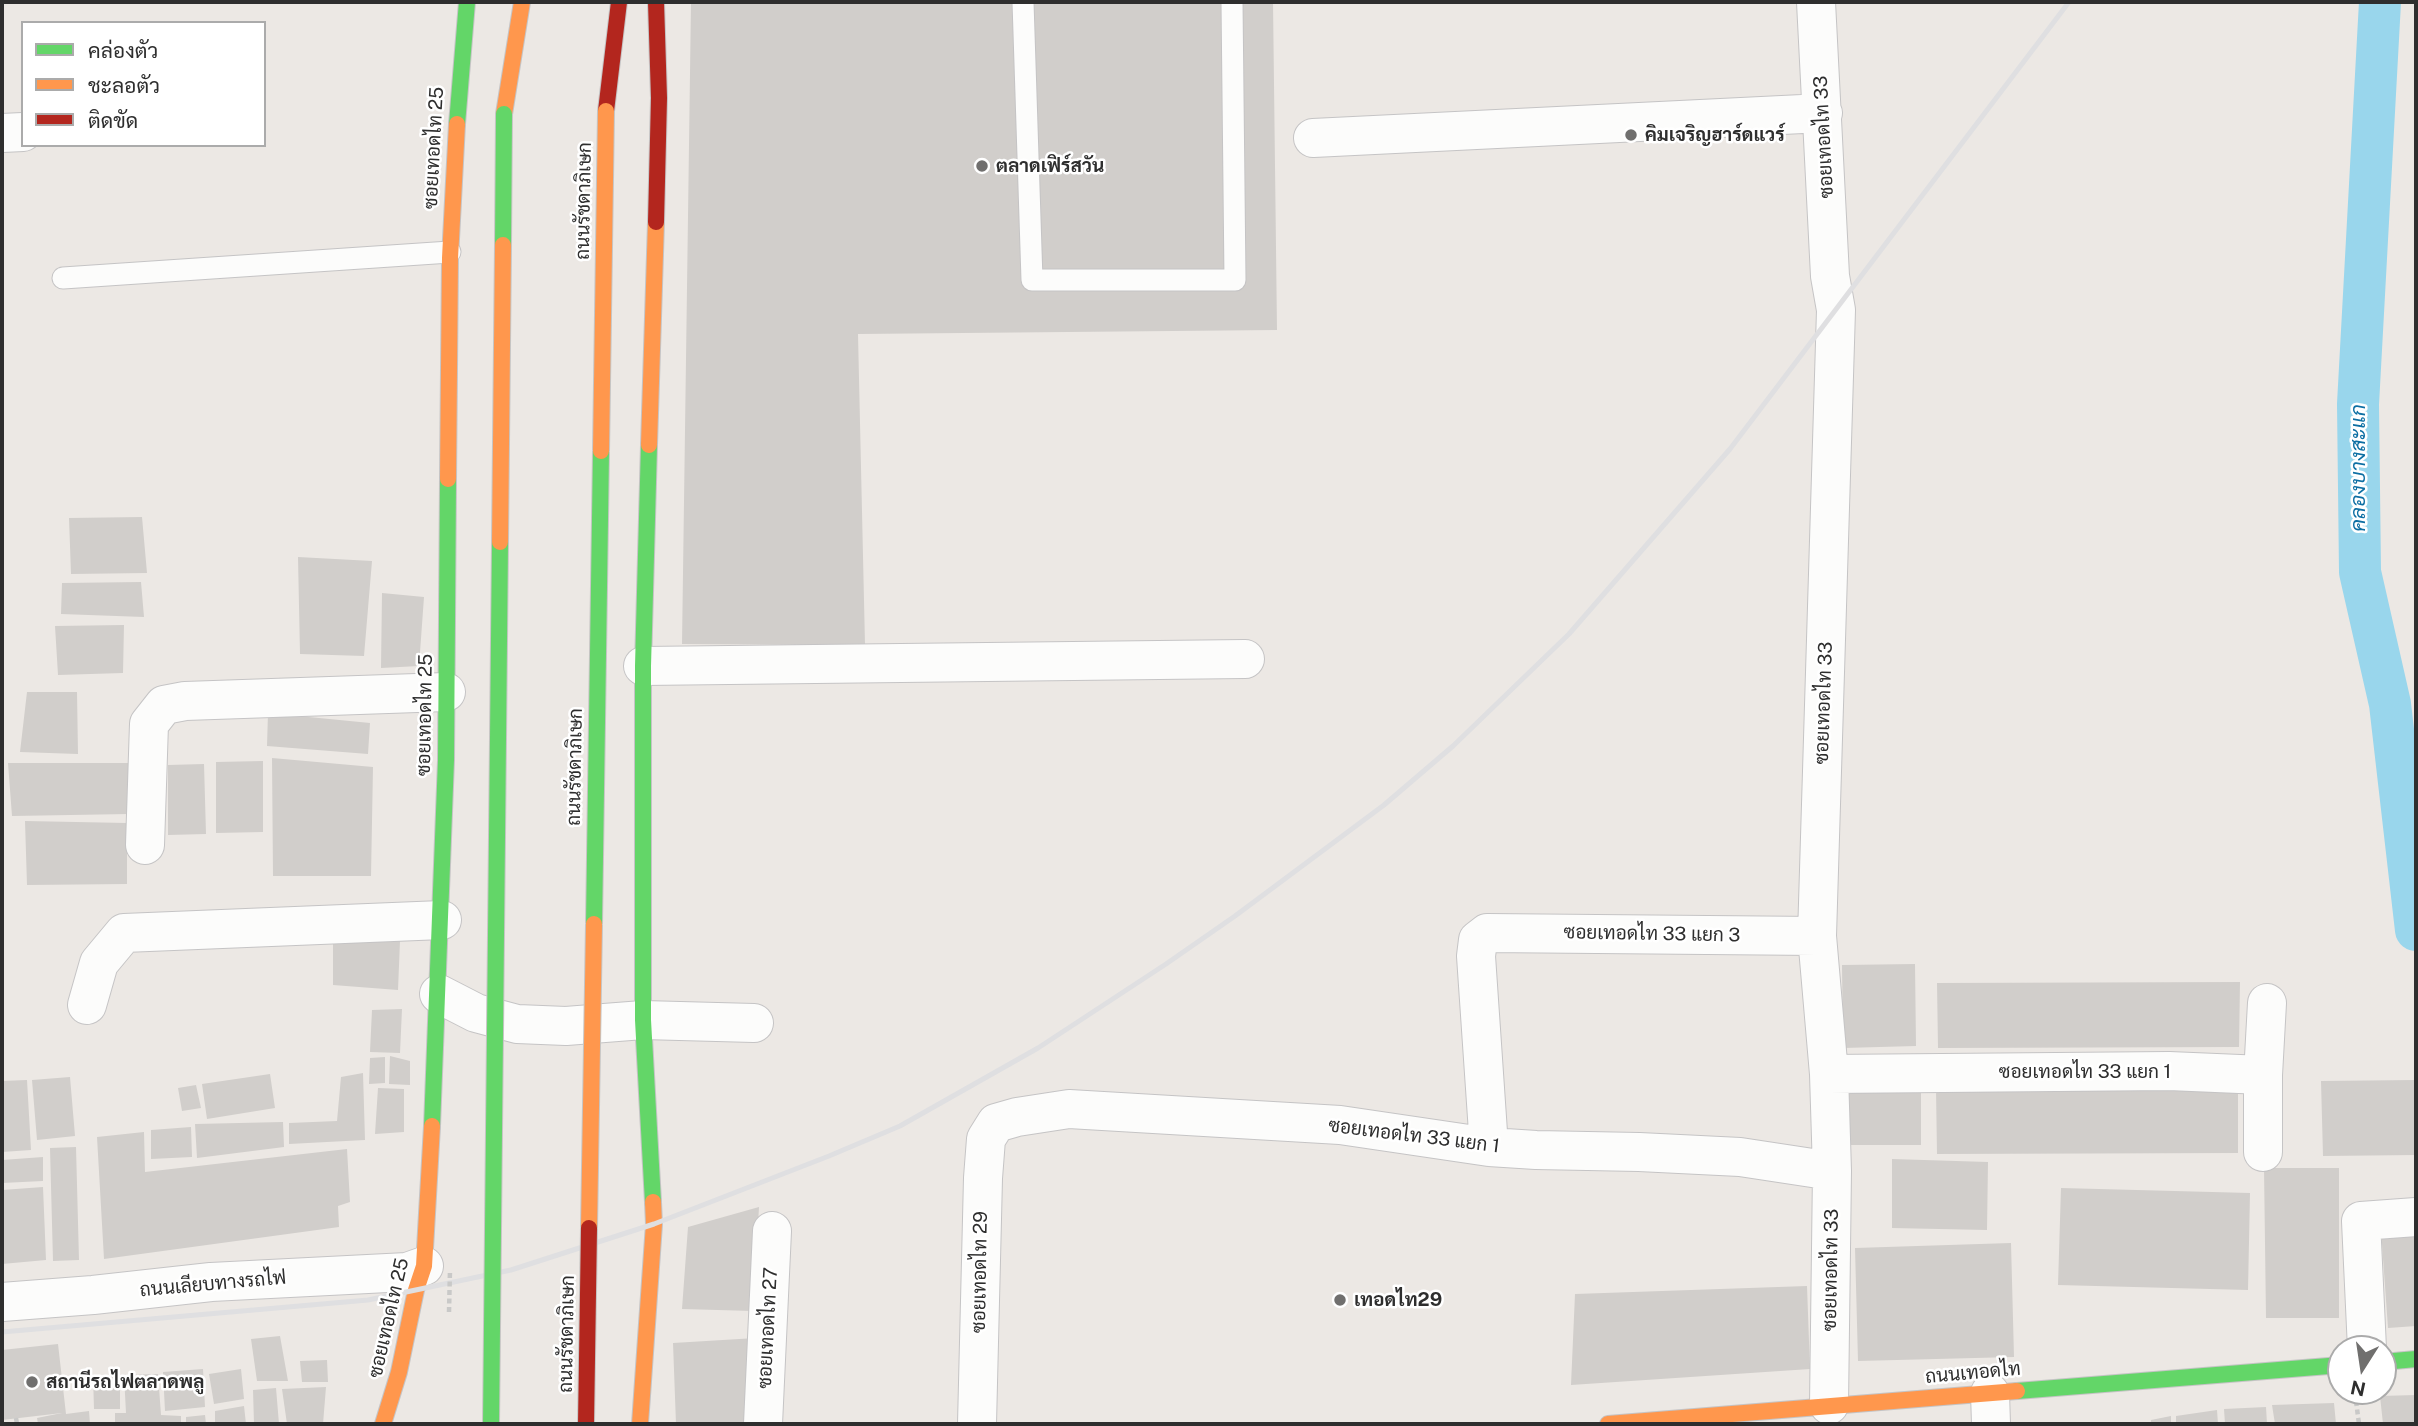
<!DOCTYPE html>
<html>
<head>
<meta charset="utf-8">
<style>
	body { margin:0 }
	#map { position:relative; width:2418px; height:1426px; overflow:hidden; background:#ece8e4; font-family:"Public Sans",Sarabun,sans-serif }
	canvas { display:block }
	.frame { position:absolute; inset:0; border:4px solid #2e2e2e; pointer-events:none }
	.legend { position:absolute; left:21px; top:21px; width:245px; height:126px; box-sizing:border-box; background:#fff; border:2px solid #ababab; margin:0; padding:9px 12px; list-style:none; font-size:21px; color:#2e2e2e }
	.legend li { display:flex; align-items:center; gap:14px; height:35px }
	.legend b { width:35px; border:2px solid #ababab }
	.north { position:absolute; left:2327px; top:1335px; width:70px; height:70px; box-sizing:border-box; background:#fff; border:2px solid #ababab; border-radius:50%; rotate:192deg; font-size:19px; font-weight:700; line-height:28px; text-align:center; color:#2e2e2e }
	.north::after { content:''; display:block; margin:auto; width:24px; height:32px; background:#706f6e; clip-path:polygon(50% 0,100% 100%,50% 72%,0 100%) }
</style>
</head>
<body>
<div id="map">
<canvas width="2418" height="1426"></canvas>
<div class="frame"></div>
<ul class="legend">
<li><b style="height:9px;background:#63d668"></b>คล่องตัว</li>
<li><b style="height:9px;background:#ff974d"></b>ชะลอตัว</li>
<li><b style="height:9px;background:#b3261e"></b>ติดขัด</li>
</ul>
<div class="north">N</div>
</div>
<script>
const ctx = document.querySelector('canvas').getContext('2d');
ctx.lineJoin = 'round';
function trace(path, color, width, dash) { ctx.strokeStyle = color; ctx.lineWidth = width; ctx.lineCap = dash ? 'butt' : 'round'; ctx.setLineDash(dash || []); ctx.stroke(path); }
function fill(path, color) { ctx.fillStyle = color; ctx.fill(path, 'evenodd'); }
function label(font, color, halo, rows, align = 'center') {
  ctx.font = font + ' "Public Sans",Sarabun,sans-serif'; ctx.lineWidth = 5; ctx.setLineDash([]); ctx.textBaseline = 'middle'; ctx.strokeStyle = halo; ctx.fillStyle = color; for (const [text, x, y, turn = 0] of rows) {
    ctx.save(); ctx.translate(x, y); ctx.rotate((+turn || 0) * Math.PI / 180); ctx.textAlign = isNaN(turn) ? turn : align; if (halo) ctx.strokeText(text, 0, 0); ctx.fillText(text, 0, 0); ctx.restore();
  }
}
trace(new Path2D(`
	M2380 2 2358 404 2360 572 2390 704 2416 930`), '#99d6ec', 42);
fill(new Path2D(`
	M691 2H1273L1277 330 858 334 865 645 682 644Z
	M142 517 147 573 71 574 69 518Z
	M298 557 372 561 364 656 300 654Z
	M141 582 144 617 61 614 62 583Z
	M382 593 424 597 419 666 381 668Z
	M124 625 123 673 58 675 55 626Z
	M27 692H77L78 754 20 752Z
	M268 713 370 723 368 754 267 746Z
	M272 758 373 767 371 876H273Z
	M263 761V832L216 833V762Z
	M8 763H130L129 814 12 816Z
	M204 764 206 834 168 835V765Z
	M25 821 127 823V884L27 885Z
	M333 934 400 941 398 990 333 985Z
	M1915 964 1916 1046 1843 1048 1842 965Z
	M2240 982 2239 1047 1938 1048 1937 983Z
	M402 1009 400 1053 370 1052 372 1010Z
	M390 1056 410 1061V1085L389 1084Z
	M385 1057V1083L369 1084 370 1058Z
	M363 1073 365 1140 289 1144V1123L337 1121 341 1077Z
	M270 1074 275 1108 207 1119 202 1084Z
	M70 1077 75 1136 37 1140 32 1080Z
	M27 1080 31 1150 2 1152V1081Z
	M2416 1080V1155L2323 1156 2321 1081Z
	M196 1085 201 1108 182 1111 178 1088Z
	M378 1088 404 1089V1132L375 1134Z
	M2238 1088V1153L1937 1154 1936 1089Z
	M1848 1089H1921V1145H1849Z
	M283 1122 284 1147 197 1158 195 1124Z
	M191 1127 192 1157 151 1159V1130Z
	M144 1132 145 1172 347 1149 350 1202 338 1206 339 1227 104 1259 97 1137Z
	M76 1147 79 1260 53 1261 50 1148Z
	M43 1157V1181L2 1183V1160Z
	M1892 1159 1988 1162 1987 1230 1892 1228Z
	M2264 1168H2339V1318H2266Z
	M43 1187 46 1260 2 1264V1190Z
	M2061 1188 2250 1193 2248 1290 2058 1285Z
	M759 1207 753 1311 682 1309 688 1227Z
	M2416 1228V1326L2388 1328 2381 1230Z
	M2011 1243 2014 1357 1858 1361 1855 1248Z
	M1807 1286 1810 1369 1571 1385 1575 1294Z
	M280 1336 288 1381H257L251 1339Z
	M756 1338 759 1424H676L673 1343Z
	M58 1344 66 1414 89 1411 90 1424H38L37 1418 62 1413 2 1420V1350Z
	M327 1360 328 1382H302L300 1361Z
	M203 1369 205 1407 165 1411 163 1372Z
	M241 1369 244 1399 214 1404 209 1374Z
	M158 1374 161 1415 181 1416V1424H115V1413H126L124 1375Z
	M120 1375V1409H94L93 1376Z
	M326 1387 323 1424H287L282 1389Z
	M276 1388 279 1424H254L253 1390Z
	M2416 1395V1424H2383L2380 1396Z
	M2334 1403 2336 1424H2275L2272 1405Z
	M244 1406 246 1424H215V1411Z
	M2266 1407 2267 1424H2225L2224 1409Z
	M2217 1410 2218 1424H2176V1416Z
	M205 1415 206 1424H186V1417Z
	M2171 1416V1424H2151V1420Z`), '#d1cecb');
const lane = new Path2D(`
	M1023 2 1032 280H1235L1232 2
	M63 278 450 252`);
const street = new Path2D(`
	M1816 2 1830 276 1836 310 1817 936 1829 1074 1832 1171 1829 1405
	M2 133 23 132
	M1313 138 1823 113
	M643 666 1245 659
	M145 845 149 724 164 705 185 701 446 692
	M439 994 476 1013 517 1024 566 1026 643 1020 754 1023
	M87 1005 99 963 124 933 442 920
	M1829 1074 2169 1071 2263 1075V1152
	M2263 1075 2267 1003
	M1489 1147 1476 956 1478 940 1487 933 1817 936
	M2 1302 93 1295 211 1282 407 1272 424 1266
	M2367 1349 2361 1221 2416 1217
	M1990 1393 1991 1424
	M763 1424 772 1231
	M977 1424 983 1178 986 1139 996 1123 1017 1117 1069 1109 1340 1125 1489 1147 1536 1150 1639 1152 1740 1157 1832 1171`);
const fast = new Path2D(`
	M457 124 467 2
	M649 445 643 666V1020L653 1202
	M432 1126 446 760 448 479
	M2383 1362 2416 1359
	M2017 1391 2341 1365`);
const slow = new Path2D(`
	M504 114 522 2
	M649 445 656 222
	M448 479 450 258 457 124
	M383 1424 399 1372 416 1290 424 1266 432 1126
	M640 1424 654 1224 653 1202
	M1608 1424 2017 1391`);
const jam = new Path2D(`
	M606 111 619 2
	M656 222 659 98 656 2`);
trace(lane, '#c5c4c5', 23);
trace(street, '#c5c4c5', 40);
trace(fast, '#c5c4c5', 18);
trace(slow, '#c5c4c5', 18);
trace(jam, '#c5c4c5', 18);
trace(new Path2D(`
	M2356 1401 2359 1424
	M16 1418 17 1424`), '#c9c9c8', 4.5, [5, 3.5]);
trace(lane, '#fcfcfb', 21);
trace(street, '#fcfcfb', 38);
trace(fast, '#63d668', 16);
trace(slow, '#ff974d', 16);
trace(jam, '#b3261e', 16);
trace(new Path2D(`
	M2 1332 368 1300 511 1270 654 1224 829 1156 900 1126 1038 1048 1166 964 1235 916 1384 805 1453 746 1569 634 1730 449 2069 2`), '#dfdfe1', 5);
const fastBridge = new Path2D(`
	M503 245 504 114
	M594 924 601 451
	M491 1424 500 542`);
const slowBridge = new Path2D(`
	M601 451 606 111
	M500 542 503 245
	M589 1228 594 924`);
const jamBridge = new Path2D(`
	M586 1424 589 1228`);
trace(fastBridge, '#c6c5c4', 18, []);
trace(slowBridge, '#c6c5c4', 18, []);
trace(jamBridge, '#c6c5c4', 18, []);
trace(new Path2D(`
	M449 1312 450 1270`), '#c9c9c8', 4.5, [5, 3.5]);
trace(fastBridge, '#63d668', 16);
trace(slowBridge, '#ff974d', 16);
trace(jamBridge, '#b3261e', 16);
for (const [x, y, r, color] of [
	[1631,135,7,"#706f6e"],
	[982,166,7,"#706f6e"],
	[1340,1300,7,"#706f6e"],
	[32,1382,7,"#706f6e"]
]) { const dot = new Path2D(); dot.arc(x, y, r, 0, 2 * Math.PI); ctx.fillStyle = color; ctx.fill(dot); trace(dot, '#fff', 2.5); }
label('bold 19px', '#2e2e2e', '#fff', [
	["คิมเจริญฮาร์ดแวร์",1645,135],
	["ตลาดเฟิร์สวัน",996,166],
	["เทอดไท29",1354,1300],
	["สถานีรถไฟตลาดพลู",46,1382]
], 'left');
label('19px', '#2e2e2e', '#fff', [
	["ซอยเทอดไท 33",1824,137,-93],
	["ซอยเทอดไท 25",434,148,-87],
	["ถนนรัชดาภิเษก",584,201,-89],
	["ซอยเทอดไท 33",1824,703,-88],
	["ซอยเทอดไท 25",425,715,-89],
	["ถนนรัชดาภิเษก",575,767,-89],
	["ซอยเทอดไท 33 แยก 3",1652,934,1],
	["ซอยเทอดไท 33 แยก 1",2085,1072],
	["ซอยเทอดไท 33 แยก 1",1414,1136,7],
	["ซอยเทอดไท 33",1831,1270,-89],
	["ซอยเทอดไท 29",980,1272,-89],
	["ถนนเลียบทางรถไฟ",213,1284,-5],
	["ซอยเทอดไท 25",389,1318,-77],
	["ซอยเทอดไท 27",768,1328,-87],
	["ถนนรัชดาภิเษก",567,1334,-89],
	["ถนนเทอดไท",1973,1373,-5]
]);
label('italic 21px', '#0d6fa3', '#fff', [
	["คลองบางสะแก",2359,468,-90]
]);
</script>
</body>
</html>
